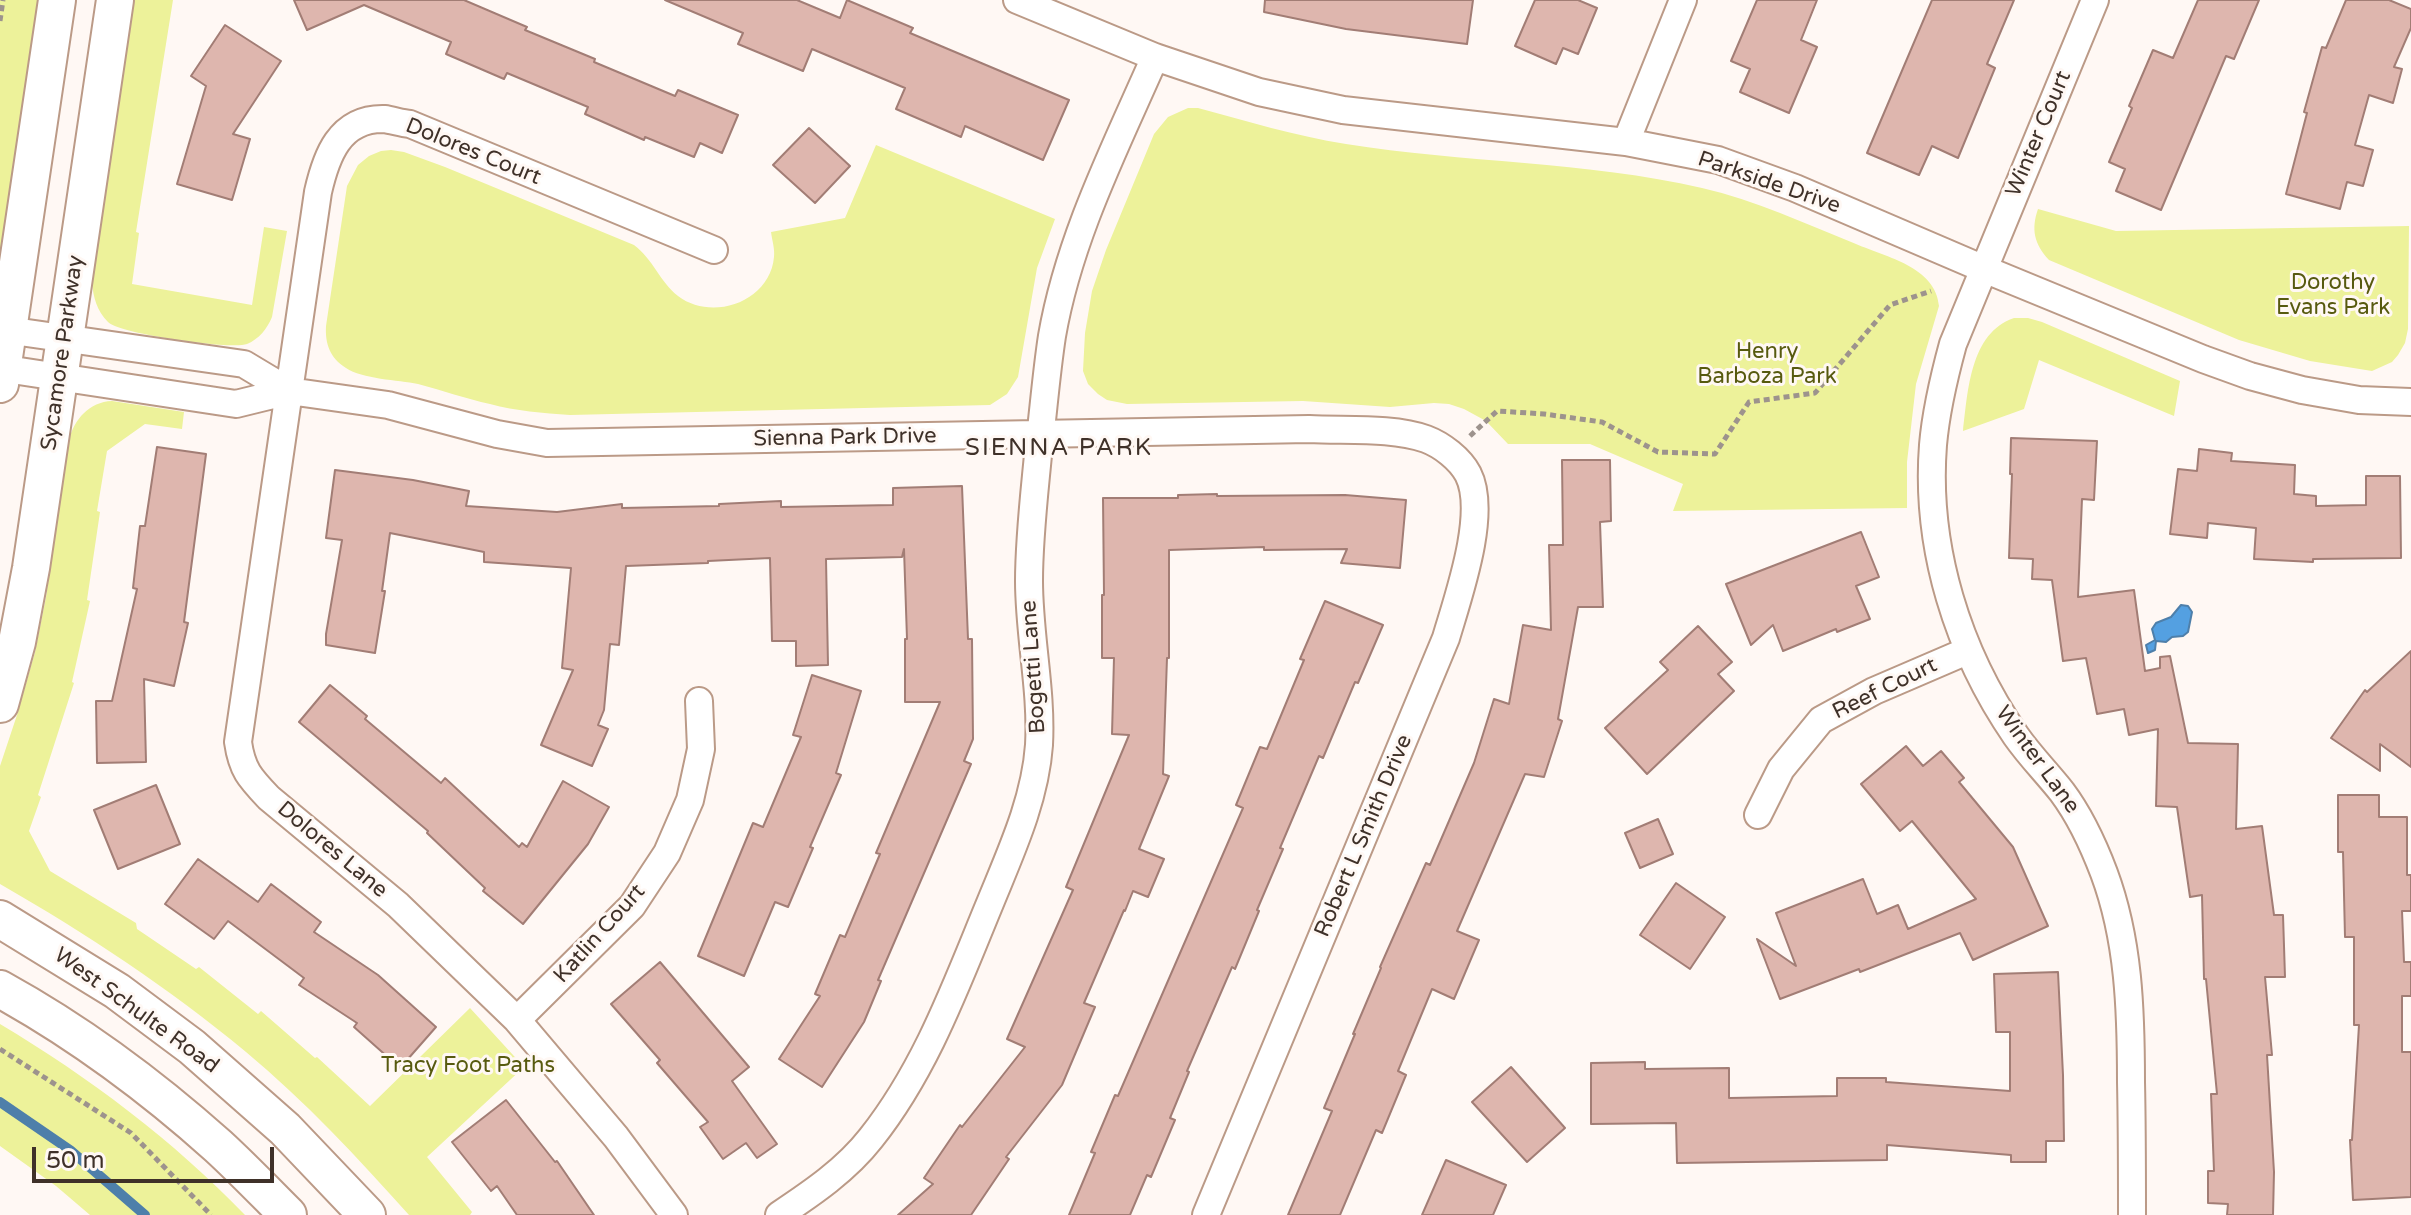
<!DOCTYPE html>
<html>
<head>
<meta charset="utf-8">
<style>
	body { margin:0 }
	#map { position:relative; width:2411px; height:1215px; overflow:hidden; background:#fff8f4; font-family:"Varela Round",sans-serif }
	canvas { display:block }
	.scale { position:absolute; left:32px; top:1147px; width:242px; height:36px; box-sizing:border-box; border:4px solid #3f3129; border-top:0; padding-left:10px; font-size:24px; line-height:28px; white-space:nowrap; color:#3f3129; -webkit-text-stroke:6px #fff8f4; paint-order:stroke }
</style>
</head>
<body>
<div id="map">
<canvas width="2411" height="1215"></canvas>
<div class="scale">50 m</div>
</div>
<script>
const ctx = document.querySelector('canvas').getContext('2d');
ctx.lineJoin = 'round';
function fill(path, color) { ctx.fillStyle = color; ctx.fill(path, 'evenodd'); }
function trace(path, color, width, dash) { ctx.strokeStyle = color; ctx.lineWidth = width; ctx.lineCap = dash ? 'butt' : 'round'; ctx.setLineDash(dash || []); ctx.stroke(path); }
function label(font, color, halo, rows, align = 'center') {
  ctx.font = font + ' "Varela Round",sans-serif'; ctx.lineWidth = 6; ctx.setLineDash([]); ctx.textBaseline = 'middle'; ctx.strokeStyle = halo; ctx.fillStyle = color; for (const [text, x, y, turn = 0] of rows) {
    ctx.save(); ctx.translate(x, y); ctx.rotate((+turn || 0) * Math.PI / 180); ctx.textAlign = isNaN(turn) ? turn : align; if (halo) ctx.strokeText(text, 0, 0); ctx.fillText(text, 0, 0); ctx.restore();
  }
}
fill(new Path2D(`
	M0 0H39L0 263Z
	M134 0H173L136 232 139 233 132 284 252 305 264 227 287 231 272 317C267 329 259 339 247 344 231 350 120 334 108 322 97 311 93 297 92 282Z
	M1188 108H1198C1247 121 1295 136 1346 144 1463 163 1586 161 1702 188 1755 200 1806 224 1856 244 1886 257 1936 267 1939 306L1916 384 1907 462V508L1673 511 1683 484 1590 444H1508L1486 421 1464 409 1449 404 1434 403 1390 407 1303 401 1127 404 1107 400 1098 394 1088 384 1083 371 1085 333 1092 291 1106 250 1154 134 1168 117Z
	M876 145 1055 219 1037 268 1018 377 1007 394 990 405 570 415C543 413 516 411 490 404 466 399 442 390 418 384 398 380 362 379 346 368 330 358 325 344 326 326L347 186 358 165 369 156 381 151 391 150 404 152 445 167 634 245C653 259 660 282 678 296 712 322 770 302 774 257 775 249 772 240 771 232L845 218Z
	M2038 209 2116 231 2409 226 2408 329 2405 343 2398 355 2392 362 2372 371 2310 361 2239 340 2049 260C2034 244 2031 229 2038 209Z
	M2014 318H2028L2042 322 2180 381 2174 416 2039 360 2024 409 1963 431C1968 391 1970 333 2014 318Z
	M112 401 184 412 182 429 145 424 107 451 97 511 100 512 87 600 90 601 72 682 74 683 38 795 41 797 29 831 50 871 136 923 137 929 196 969 199 967 258 1014 261 1011 315 1058 317 1057 370 1106 470 1008 524 1067 427 1157 472 1212 470 1215H409C358 1158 305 1101 246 1052 169 988 87 934 0 884V766L17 715 35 652 46 597 69 439C75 419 89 402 112 401Z
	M0 1024C89 1077 174 1141 245 1215H90L56 1186 0 1146Z`), '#edf29a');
const water = new Path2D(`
	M2181 605 2188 606 2192 612 2188 632 2183 636 2172 637 2166 642 2156 641 2155 650 2148 653 2146 645 2155 640 2152 629 2156 623 2171 617Z`);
fill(water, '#54a0e1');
trace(water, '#4e7faa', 2);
trace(new Path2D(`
	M0 1102 70 1150 145 1215`), '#4e7faa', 10);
const building = new Path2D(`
	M294 0H464L527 27 525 30 595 59 594 62 675 96 678 90 738 115 722 153 700 143 694 157 645 137 644 140 585 114 588 107 507 73 504 79 446 54 451 42 364 5 307 30Z
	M665 0H797L840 18 847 0 913 28 910 33 1069 100 1043 160 965 126 961 137 896 109 905 88 812 49 803 71 738 44 743 33Z
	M1265 0H1473L1467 44 1346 29 1264 12Z
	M1535 0H1578L1597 8 1578 54 1563 48 1556 64 1515 46Z
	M1757 0H1817L1801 40 1817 47 1789 113 1740 92 1750 69 1731 61Z
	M1932 0H2014L1987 64 1995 68 1958 158 1932 146 1919 175 1867 153Z
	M2198 0H2259L2234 59 2226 56 2161 210 2116 191 2125 169 2109 162 2132 108 2129 106 2153 50 2173 58Z
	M2346 0H2389L2411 9V28L2394 67 2402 69 2393 103 2369 95 2355 145 2373 150 2363 186 2347 182 2340 209 2286 194 2307 113 2304 112 2322 47 2326 48Z
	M225 25 281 61 233 134 250 139 232 200 177 184 206 86 191 76Z
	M809 128 850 166 815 203 773 165Z
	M2011 438 2097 441 2094 500 2082 499 2078 597 2134 590 2145 671 2160 668V657L2170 656 2188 743 2238 744 2236 829 2262 826 2274 915H2283L2285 977H2265L2272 1055H2267L2274 1172 2273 1215H2227L2228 1204 2208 1203V1171H2214L2211 1094H2217L2206 979H2204L2202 895 2190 897 2177 807 2156 806 2158 729 2129 735 2124 709 2097 714 2086 658 2063 661 2052 580 2032 579 2033 559 2009 558 2012 474H2010Z
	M157 447 206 454 184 622 188 623 174 686 144 679 146 762 97 763 96 701H112L137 589 133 588 140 526H145Z
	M2199 449 2232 453 2231 461 2295 465 2294 494 2316 496V506L2366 505V476H2400L2401 558 2313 559V562L2254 559 2256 528 2208 523 2207 538 2170 534 2178 469 2197 471Z
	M1562 460H1610L1611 521 1600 522 1603 607H1578L1558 719 1562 721 1544 777 1525 774 1457 931 1479 940 1454 999 1432 989 1398 1071 1406 1075 1382 1133 1376 1130 1340 1215H1288L1332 1111 1324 1108 1355 1034H1353L1381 968 1380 967 1426 863 1430 865 1474 763 1494 699 1509 704 1523 625 1551 630 1549 545H1563Z
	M335 470 413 480 469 491 466 506 557 512 622 504V508L719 506V504L781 501V507L893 505V488L962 486 968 639H972L973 739 964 761 971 764 878 980 881 981 864 1022 822 1087 779 1059 820 996 815 994 840 935 845 937 880 854 876 853 940 702H905V639H907L904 549 902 557 826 559 828 665 796 666V641H772L770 558 708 561V563L626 566 619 645 610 644 604 710 598 725 608 729 592 766 541 745 573 670 562 668 571 568 484 562V552L390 533 382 591H385L375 653 326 645V634L342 540 326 538Z
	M1217 494V496L1345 495 1406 500 1400 568 1341 563 1347 549 1264 550V547L1169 550V658H1167L1163 774 1169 776 1139 849 1164 859 1148 897 1133 891 1125 911 1124 910 1084 1003 1095 1007 1062 1085 1006 1157 1009 1159 971 1215H898L933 1184 924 1178 960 1125 962 1127 1025 1047 1007 1039 1073 890 1066 887 1129 735 1112 734 1114 658H1102V595H1104L1103 498H1178V495Z
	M1861 532 1879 577 1856 586 1870 619 1837 632 1836 629 1783 651 1773 625 1751 645 1726 584Z
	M1325 601 1383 625 1358 683 1355 682 1323 758 1319 756 1280 848 1283 849 1257 910 1259 911 1235 969 1232 967 1187 1071 1189 1072 1170 1118 1175 1120 1151 1177 1147 1175 1130 1215H1069L1095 1153 1091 1152 1115 1095 1118 1096 1243 808 1236 805 1260 747 1267 749 1304 660 1300 659Z
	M1698 626 1732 662 1718 674 1734 691 1647 774 1605 728 1668 670 1660 662Z
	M2411 651V767L2380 744V771L2331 738 2365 690 2367 692Z
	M812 675 861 691 836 773 841 775 810 847 813 848 788 907 775 902 744 976 698 956 753 823 763 827 801 737 793 735Z
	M330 685 367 716 365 719 441 783 445 778 519 847 522 843 527 847 563 781 609 807 588 844 523 924 483 891 485 888 427 833 428 831 299 722Z
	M1906 746 1923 766 1941 751 1964 778 1959 782 2013 847 2048 926 1973 960 1960 933 1860 972 1859 969 1780 999 1757 939 1796 966 1776 913 1863 879 1877 914 1898 905 1908 929 1976 899 1912 821 1900 831 1861 784Z
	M156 785 180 844 118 869 94 810Z
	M2338 795H2379V817H2407V875H2411V911H2402L2404 962H2411V996H2402V1052H2411V1197L2353 1200 2350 1140H2352L2359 1025H2354V937H2345L2343 852H2338Z
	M1658 819 1673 854 1640 868 1625 833Z
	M198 859 258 902 271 884 321 922 314 932 378 975 436 1027 400 1068 354 1027 357 1023 299 985 304 978 228 921 214 939 165 904Z
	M1676 883 1725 917 1690 969 1640 935Z
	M660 962 749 1067 732 1081 777 1144 757 1158 746 1143 723 1159 700 1127 708 1122 657 1063 660 1060 611 1004Z
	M2058 972 2063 1075 2064 1141H2046V1162H2011V1155L1887 1145V1160L1677 1163 1676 1123 1591 1124V1063L1645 1062V1069L1729 1068V1098L1837 1096V1078H1886V1082L2010 1091V1032H1996L1994 974Z
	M1511 1067 1565 1128 1527 1162 1472 1102Z
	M506 1100 555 1162 557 1161 594 1215H517L497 1186 491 1191 452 1142Z
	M1446 1160 1506 1185 1493 1215H1422Z`);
fill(building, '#deb6ae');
trace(building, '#a27d75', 2);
const street = new Path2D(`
	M1017 0 1155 57 1259 92 1343 110 1626 142 1718 160 1795 188 1984 269 2203 359 2250 376 2302 390 2359 400 2411 402
	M2095 0 1953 344C1944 377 1936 410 1933 445 1925 548 1958 652 2016 736 2030 756 2047 773 2062 792 2080 816 2093 844 2104 873 2129 940 2131 1011 2131 1082 2132 1126 2132 1171 2132 1215
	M1626 142 1683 0
	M0 329 244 364 289 391
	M0 368 236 404 289 391 388 405 497 434 547 443 1309 429C1345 431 1393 427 1426 439 1442 445 1460 459 1468 474 1488 513 1458 597 1446 638L1206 1215
	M1758 815 1781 769 1821 720 1874 691 1967 651
	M517 1020 632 906 667 853 690 800 701 749 699 701
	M674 1215 616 1137 517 1020 398 905 269 798C250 778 242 770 238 742L318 192C326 157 339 118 384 119 392 120 401 123 410 124L714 250
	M779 1215C812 1193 846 1170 871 1138 925 1070 955 988 988 908 1009 856 1035 802 1039 745 1042 690 1029 636 1029 581 1029 539 1034 497 1038 455 1043 416 1046 375 1052 336 1069 238 1115 148 1155 57`);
const secondary = new Path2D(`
	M0 384 57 0
	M0 704 17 642 31 568 115 0
	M0 919 117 991 192 1047 285 1129 367 1215
	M0 989C78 1032 152 1087 218 1146 242 1168 265 1192 288 1215`);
trace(street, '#bb9a87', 30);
trace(secondary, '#bb9a87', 40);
trace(new Path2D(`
	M0 21 3 0
	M1470 436 1497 411 1544 414 1602 422 1658 452 1715 454 1749 402 1815 393 1890 305 1931 291
	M0 1049 131 1133 211 1215`), '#9d938d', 5, [6, 4]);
trace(street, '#fff', 26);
trace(secondary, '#fff', 36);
label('22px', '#3f3129', '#fff8f4', [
	["Winter Court",2039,134,-67],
	["Dolores Court",473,152,22],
	["Parkside Drive",1769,183,19],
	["Sycamore Parkway",63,353,-82],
	["Sienna Park Drive",845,438,-1],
	["Bogetti Lane",1034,667,-94],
	["Reef Court",1885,689,-26],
	["Winter Lane",2037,760,54],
	["Robert L Smith Drive",1364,836,-67],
	["Dolores Lane",332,850,40],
	["Katlin Court",600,934,-48],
	["West Schulte Road",136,1011,36]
]);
label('22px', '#575a0f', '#fff8f4', [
	["Dorothy",2333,283],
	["Evans Park",2333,308],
	["Henry",1767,352],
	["Barboza Park",1767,377],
	["Tracy Foot Paths",468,1066]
]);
ctx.letterSpacing = '2px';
label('24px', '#3f3129', '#fff8f4', [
	["SIENNA PARK",1059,449]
]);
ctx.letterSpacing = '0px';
</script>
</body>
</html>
